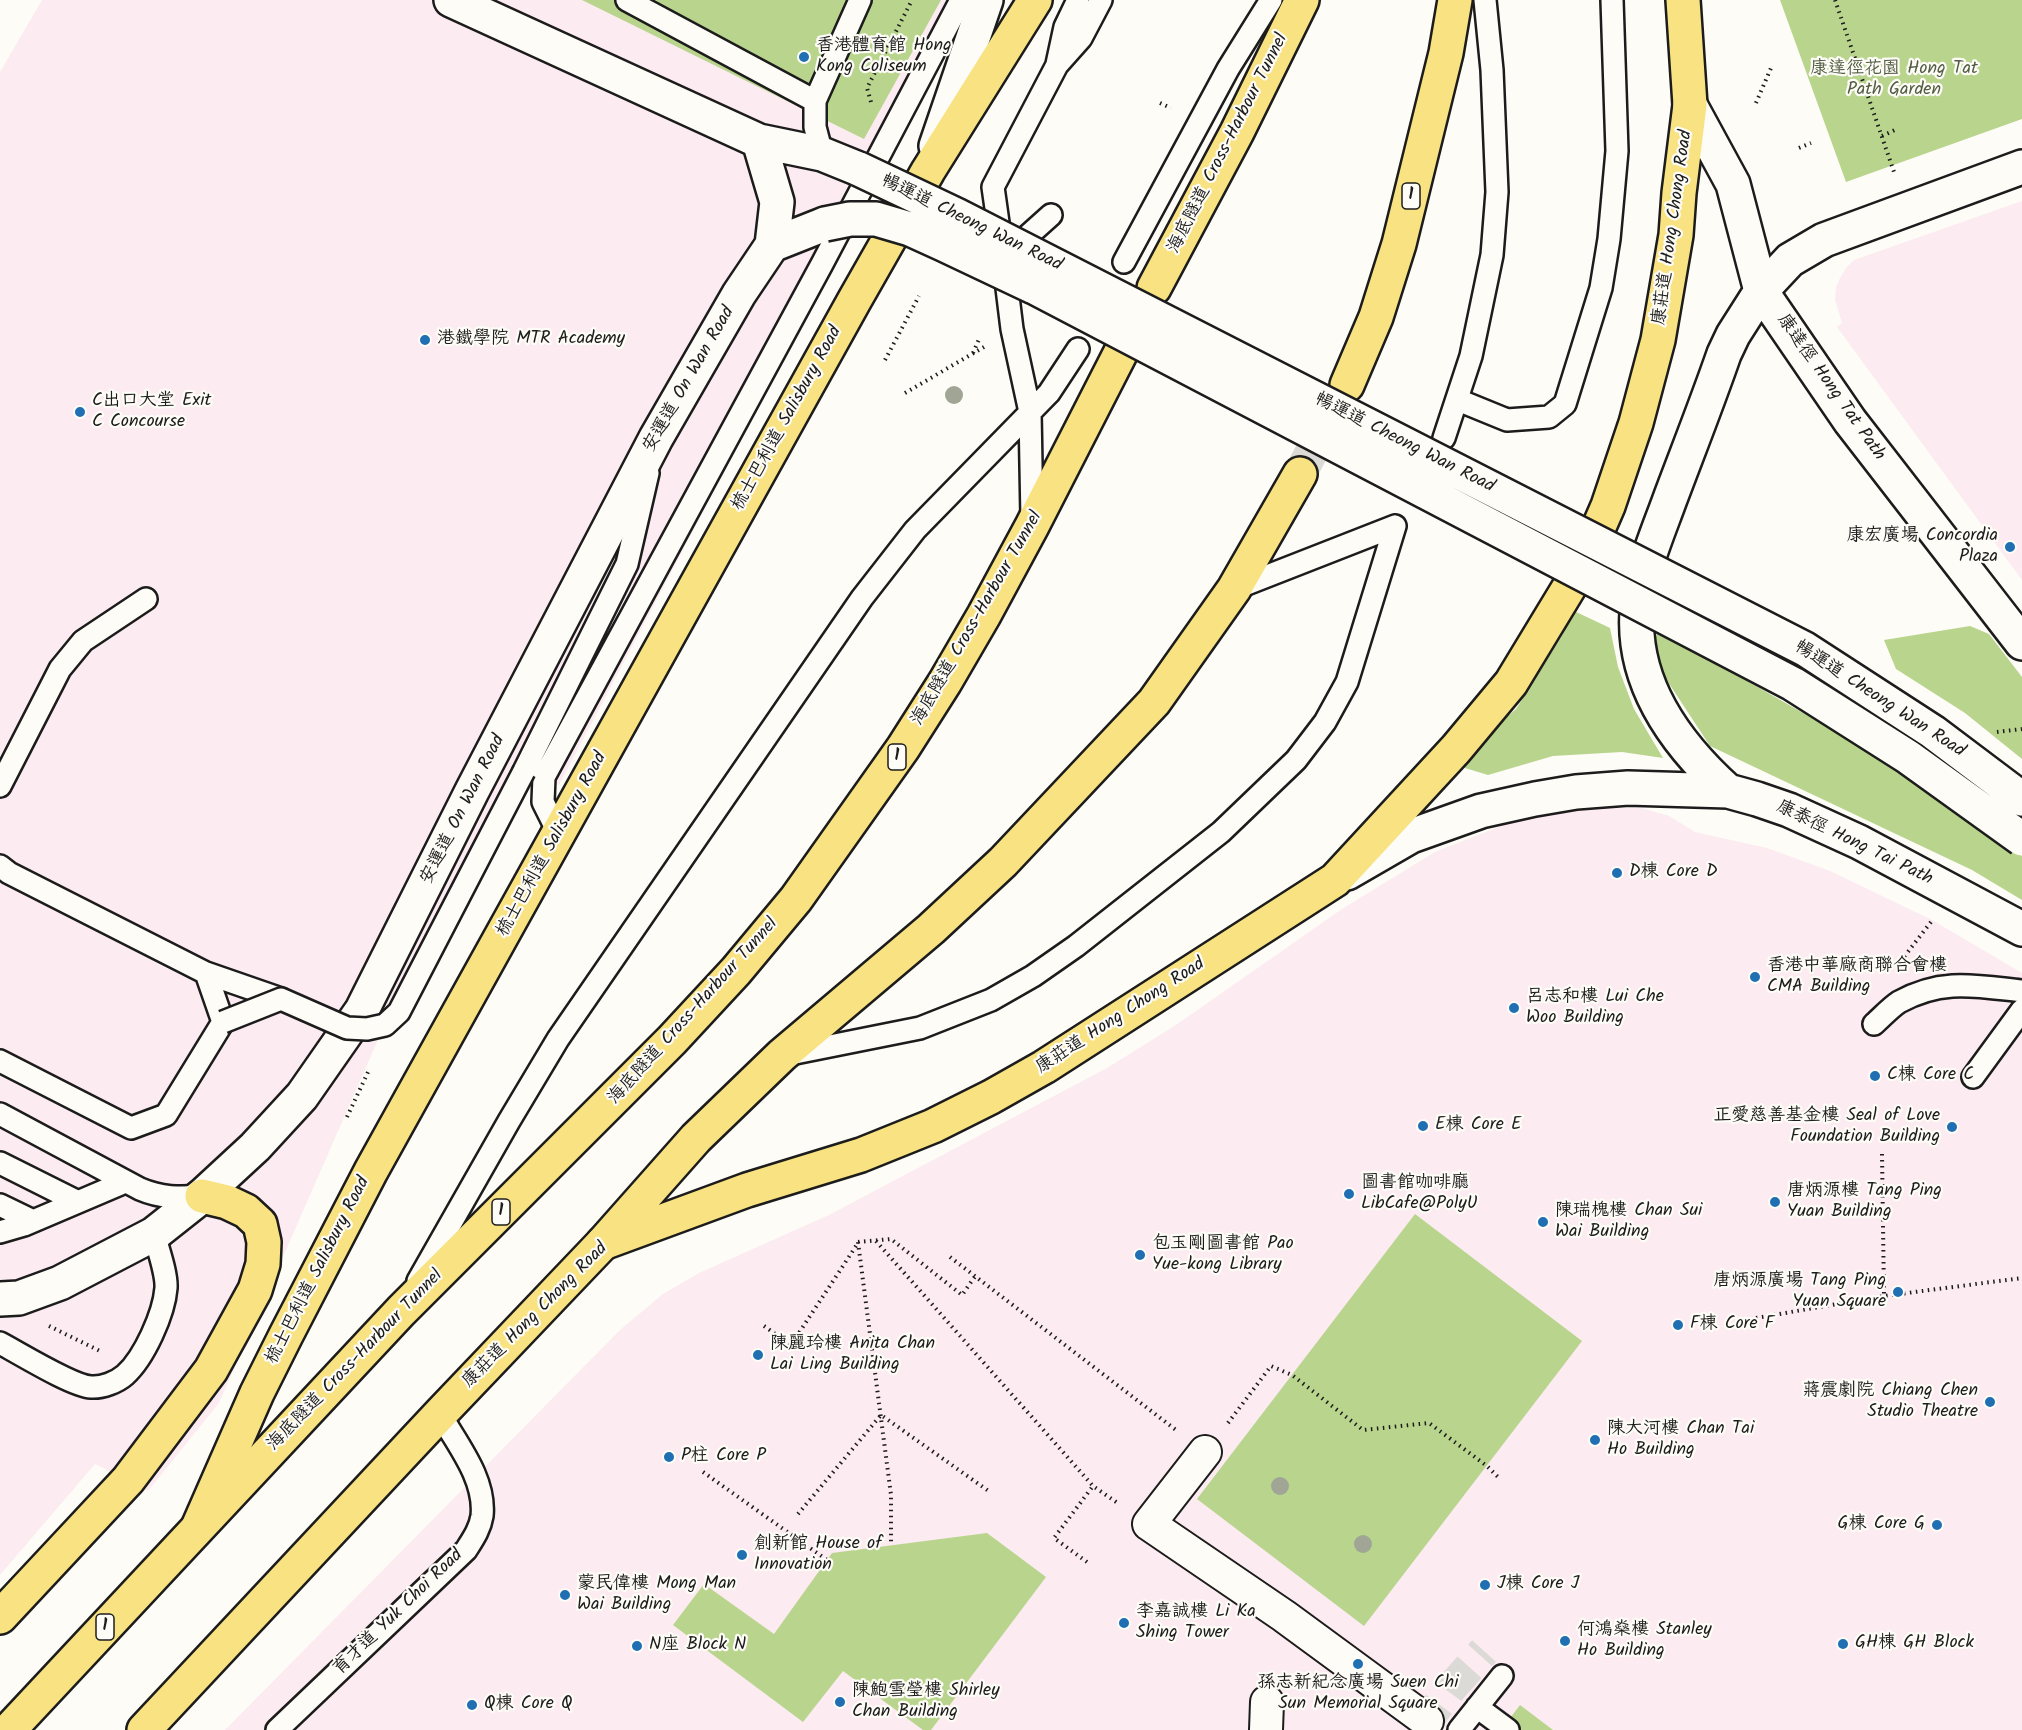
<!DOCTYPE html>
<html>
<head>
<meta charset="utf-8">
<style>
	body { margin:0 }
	canvas { display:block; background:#fdfcf7 }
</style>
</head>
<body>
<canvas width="2022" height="1730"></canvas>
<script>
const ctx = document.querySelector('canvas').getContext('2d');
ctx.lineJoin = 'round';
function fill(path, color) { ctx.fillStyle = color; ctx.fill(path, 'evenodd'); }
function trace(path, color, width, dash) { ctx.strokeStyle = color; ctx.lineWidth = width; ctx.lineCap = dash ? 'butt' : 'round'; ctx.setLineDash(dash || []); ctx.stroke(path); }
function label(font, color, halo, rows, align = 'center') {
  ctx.font = font + ' Kalam,"LXGW WenKai TC",sans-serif'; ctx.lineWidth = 4.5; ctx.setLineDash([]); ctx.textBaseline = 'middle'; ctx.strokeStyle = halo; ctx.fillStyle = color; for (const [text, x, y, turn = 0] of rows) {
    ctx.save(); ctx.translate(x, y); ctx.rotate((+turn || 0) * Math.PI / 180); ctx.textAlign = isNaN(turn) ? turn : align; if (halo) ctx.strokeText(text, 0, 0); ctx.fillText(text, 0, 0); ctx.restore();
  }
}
fill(new Path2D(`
	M42 0H973L559 785 514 762 398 994 219 1403 148 1491 95 1464 0 1575V72Z
	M2022 201V580L1837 327 1842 323 1835 300 1836 288 1840 278 1846 268 1854 260Z
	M1638 807 1669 816 1695 832 1767 848 1830 871 1932 920 2022 973V1730H225L620 1330 663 1294 699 1273 829 1215 1107 1068 1176 1025 1342 909 1435 852 1519 819 1578 810Z`), '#fcebf1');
fill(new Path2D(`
	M582 0H941L864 139Z
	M1780 0H2022V119L1846 182Z
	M1572 610 1610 628 1618 667 1634 709 1663 758 1622 752 1553 756 1488 775 1465 768 1464 755 1516 709 1563 634Z
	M1970 626 1989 634 2022 677V759L1965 713 1896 669 1884 640Z
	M1657 634 1719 665 1847 738 1982 823 2022 856V900L1972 870 1710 746 1649 653Z
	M1415 1214 1582 1341 1364 1626 1197 1499Z
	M987 1533 1046 1577 931 1730H923L843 1671 803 1722 673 1625 704 1584 774 1634 832 1553Z
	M1520 1705 1553 1730H1501Z`), '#b9d58d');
trace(new Path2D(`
	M1420 1730 1451 1688 1484 1651`), '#dbdad6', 32, [32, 16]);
trace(new Path2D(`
	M1300 474 1333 411`), '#dbdad6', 33, [33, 16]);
const service = new Path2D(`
	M627 0 815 101
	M1057 64 1065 27 1078 0
	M822 154 815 127V101L860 0
	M1051 215 1003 258 993 187 1057 65 1081 38 1101 0
	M1124 262 1228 69 1271 0
	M1004 264 1012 329 1030 412 1032 519
	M1458 400 1507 420 1549 417 1565 404 1601 288 1609 239 1617 151 1612 0
	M1444 438 1471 356 1492 255 1497 192 1492 70 1485 0
	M1234 589 1395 526
	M524 771 627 564 648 473
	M0 786 60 669 83 641 146 599
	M559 834 543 802 544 777 822 264 961 0
	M0 866 9 873 206 973 281 999
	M1874 1024C1882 1017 1890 1008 1899 1002 1942 978 1976 986 2022 991
	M785 1055 920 1028 991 1000 1033 976 1076 946 1221 832 1296 760 1325 722 1347 682 1395 526
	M0 1061 131 1128 166 1115 223 1022 206 973
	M1973 1077 2022 1010
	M0 1114 140 1189C161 1198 180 1198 201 1196
	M0 1163 78 1202
	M0 1205 33 1221
	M0 1232 24 1225 125 1182
	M418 1281 509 1121 558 1039 862 598 915 530 1049 393 1078 349
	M0 1343C19 1353 72 1386 91 1387 102 1388 117 1382 125 1375 144 1358 164 1314 166 1288 167 1274 158 1249 154 1234
	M1477 1707 1508 1730
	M277 1730 466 1550C473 1539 480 1529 482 1516 486 1479 457 1444 440 1414
	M1459 1730 1502 1676`);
const pedestrian = new Path2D(`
	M1205 1452 1149 1524 1284 1616 1427 1721
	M1266 1730 1267 1702`);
const tertiary = new Path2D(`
	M451 0 759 141 822 154 859 169
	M759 141 777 202 772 245
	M1761 291 1790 260 1824 240 2022 167
	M0 1299 19 1298 60 1283 154 1234 202 1196 255 1147 302 1096 362 1010 472 791 656 438 739 294 772 245 825 224`);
const secondary = new Path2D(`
	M1690 105 1733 184 1761 291 1850 421 2022 643
	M936 146 986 0
	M1728 791C1677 745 1632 685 1637 612 1640 573 1657 535 1670 499 1688 451 1707 403 1724 354L1733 335 1761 291
	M1347 873 1411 836 1481 811 1535 799 1576 792 1628 788 1728 791 1757 799 1789 810 1859 842 2022 929`);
const primary = new Path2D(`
	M603 1243 747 1190 861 1155 933 1126 991 1097 1044 1067 1335 880 1456 749 1511 683 1582 566 1608 506 1636 423 1658 340 1676 235 1679 193 1690 105 1683 0
	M199 1525 257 1393 286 1335 371 1171 854 301 928 171 1035 0`);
const trunk = new Path2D(`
	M1154 288 1237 132 1302 0
	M1347 385 1376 317 1399 244 1446 53 1455 0
	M0 1617 128 1480 211 1370 255 1290 263 1264 264 1242 260 1224 246 1211 227 1202 202 1196
	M9 1730 401 1311 672 1040 736 971 796 899 903 748 945 682 984 615 1032 526 1121 352
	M144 1730 440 1414 603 1243 696 1138 782 1055 931 929 1003 862 1154 702 1234 589 1300 474`);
trace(service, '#1c1c1c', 26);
trace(pedestrian, '#1c1c1c', 36);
trace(tertiary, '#1c1c1c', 38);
trace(secondary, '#1c1c1c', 38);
trace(primary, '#1c1c1c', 38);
trace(trunk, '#1c1c1c', 38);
trace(new Path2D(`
	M1835 0 1895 175
	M871 102 867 88 912 0
	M1160 103 1171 108
	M1756 103 1771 68
	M1882 136 1897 129
	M1799 148 1811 143
	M973 353 980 337
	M885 360 919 296
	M905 393 984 347
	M1997 732 2022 729
	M1897 966 1931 922
	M347 1117 369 1070
	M1882 1154 1884 1296
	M876 1241 1093 1486 1119 1504
	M858 1242 891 1495V1545
	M858 1242 891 1239 962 1295 976 1275
	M950 1257 1176 1430
	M1756 1318 1884 1296 2022 1278
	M49 1326 102 1352
	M764 1326 791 1345 858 1243
	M1228 1423 1271 1366 1292 1375 1363 1430 1429 1423 1487 1466 1498 1477
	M703 1472 827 1560
	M798 1514 881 1415 990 1492
	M1087 1562 1054 1538 1093 1486`), '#1c1c1c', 4, [1.5, 4.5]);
trace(service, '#fdfcf7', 21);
trace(pedestrian, '#fdfcf7', 32);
trace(tertiary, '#fdfcf7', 33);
trace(secondary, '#fdfcf7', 33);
trace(primary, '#f8e281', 33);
trace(trunk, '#f8e281', 33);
const serviceBridge = new Path2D(`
	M223 1022 281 999 347 1028 367 1029 385 1025 399 1012 524 771`);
const tertiaryBridge = new Path2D(`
	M859 169 958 216 1805 649 1933 732 2022 799
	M825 224 850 219H876L910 229 943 244 1034 287 1793 684 1908 757 2022 839`);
trace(serviceBridge, '#1c1c1c', 26, []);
trace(tertiaryBridge, '#1c1c1c', 38, []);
trace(serviceBridge, '#fdfcf7', 21);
trace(tertiaryBridge, '#fdfcf7', 33);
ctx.fillStyle = '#a0a595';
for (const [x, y] of [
	[954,395],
	[1280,1486],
	[1363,1544]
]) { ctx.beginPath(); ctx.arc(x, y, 9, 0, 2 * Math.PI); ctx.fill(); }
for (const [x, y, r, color] of [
	[804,57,6,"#1f6fb2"],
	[425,340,6,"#1f6fb2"],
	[80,412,6,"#1f6fb2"],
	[2010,547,6,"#1f6fb2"],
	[1617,873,6,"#1f6fb2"],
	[1755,977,6,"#1f6fb2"],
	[1514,1008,6,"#1f6fb2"],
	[1875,1076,6,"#1f6fb2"],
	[1423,1126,6,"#1f6fb2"],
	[1952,1127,6,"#1f6fb2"],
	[1349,1194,6,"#1f6fb2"],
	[1775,1202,6,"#1f6fb2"],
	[1543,1222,6,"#1f6fb2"],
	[1140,1255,6,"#1f6fb2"],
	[1898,1292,6,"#1f6fb2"],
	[1678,1325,6,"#1f6fb2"],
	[758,1355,6,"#1f6fb2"],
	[1990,1402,6,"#1f6fb2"],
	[1595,1440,6,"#1f6fb2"],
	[669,1457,6,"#1f6fb2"],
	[1937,1525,6,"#1f6fb2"],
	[742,1555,6,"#1f6fb2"],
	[1485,1585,6,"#1f6fb2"],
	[565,1595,6,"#1f6fb2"],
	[1124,1623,6,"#1f6fb2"],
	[1565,1641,6,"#1f6fb2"],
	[1843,1644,6,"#1f6fb2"],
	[637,1646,6,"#1f6fb2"],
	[1358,1664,6,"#1f6fb2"],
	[840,1702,6,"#1f6fb2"],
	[472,1705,6,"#1f6fb2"]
]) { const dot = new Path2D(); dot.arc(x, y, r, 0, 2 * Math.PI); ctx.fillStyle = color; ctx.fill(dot); trace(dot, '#fdfcf7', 2); }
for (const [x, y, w] of [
	[1411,196,18],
	[897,757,18],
	[501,1212,18],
	[105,1627,18]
]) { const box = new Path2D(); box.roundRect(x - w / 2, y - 13, w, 26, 4.5); ctx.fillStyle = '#fdfcf7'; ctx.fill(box); trace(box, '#1c1c1c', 1.5); }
label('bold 16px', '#1c1c1c', null, [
	["1",1411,196],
	["1",897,757],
	["1",501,1212],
	["1",105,1627]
]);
label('18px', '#1c1c1c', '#fdfcf7', [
	["香港體育館 Hong",816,47],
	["Kong Coliseum",816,68],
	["港鐵學院 MTR Academy",437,340],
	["C出口大堂 Exit",92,402],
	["C Concourse",92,423],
	["康宏廣場 Concordia",1998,537,"right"],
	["Plaza",1998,558,"right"],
	["D棟 Core D",1629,873],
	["香港中華廠商聯合會樓",1767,967],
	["CMA Building",1767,988],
	["呂志和樓 Lui Che",1526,998],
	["Woo Building",1526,1019],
	["C棟 Core C",1887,1076],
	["正愛慈善基金樓 Seal of Love",1940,1117,"right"],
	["Foundation Building",1940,1138,"right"],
	["E棟 Core E",1435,1126],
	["圖書館咖啡廳",1361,1184],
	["LibCafe@PolyU",1361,1205],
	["唐炳源樓 Tang Ping",1787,1192],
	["Yuan Building",1787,1213],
	["陳瑞槐樓 Chan Sui",1555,1212],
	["Wai Building",1555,1233],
	["包玉剛圖書館 Pao",1152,1245],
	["Yue-kong Library",1152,1266],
	["唐炳源廣場 Tang Ping",1886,1282,"right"],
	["Yuan Square",1886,1303,"right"],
	["F棟 Core F",1690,1325],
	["陳麗玲樓 Anita Chan",770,1345],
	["Lai Ling Building",770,1366],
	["蔣震劇院 Chiang Chen",1978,1392,"right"],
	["Studio Theatre",1978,1413,"right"],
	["陳大河樓 Chan Tai",1607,1430],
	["Ho Building",1607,1451],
	["P柱 Core P",681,1457],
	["G棟 Core G",1925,1525,"right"],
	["創新館 House of",754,1545],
	["Innovation",754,1566],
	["蒙民偉樓 Mong Man",577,1585],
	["Wai Building",577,1606],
	["J棟 Core J",1497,1585],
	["李嘉誠樓 Li Ka",1136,1613],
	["Shing Tower",1136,1634],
	["何鴻燊樓 Stanley",1577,1631],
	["Ho Building",1577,1652],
	["GH棟 GH Block",1855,1644],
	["N座 Block N",649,1646],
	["孫志新紀念廣場 Suen Chi",1358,1684,"center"],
	["Sun Memorial Square",1358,1705,"center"],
	["陳鮑雪瑩樓 Shirley",852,1692],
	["Chan Building",852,1713],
	["Q棟 Core Q",484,1705]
], 'left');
label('18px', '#535d44', '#fdfcf7', [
	["康達徑花園 Hong Tat",1894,70],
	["Path Garden",1894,91]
]);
label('18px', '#1c1c1c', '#fdfcf7', [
	["海底隧道 Cross-Harbour Tunnel",1229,144,-63],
	["暢運道 Cheong Wan Road",971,224,26],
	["康莊道 Hong Chong Road",1674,228,-82],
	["安運道 On Wan Road",690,380,-60],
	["康達徑 Hong Tat Path",1830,388,55],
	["梳士巴利道 Salisbury Road",788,419,-61],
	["暢運道 Cheong Wan Road",1404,444,27],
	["海底隧道 Cross-Harbour Tunnel",978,619,-60],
	["暢運道 Cheong Wan Road",1879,700,33],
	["安運道 On Wan Road",464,810,-63],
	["康泰徑 Hong Tai Path",1854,844,26],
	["梳士巴利道 Salisbury Road",553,845,-61],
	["海底隧道 Cross-Harbour Tunnel",694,1012,-48],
	["康莊道 Hong Chong Road",1121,1017,-33],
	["梳士巴利道 Salisbury Road",319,1271,-63],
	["康莊道 Hong Chong Road",536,1316,-45],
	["海底隧道 Cross-Harbour Tunnel",356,1361,-46],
	["育才道 Yuk Choi Road",399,1613,-44]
]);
</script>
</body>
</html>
